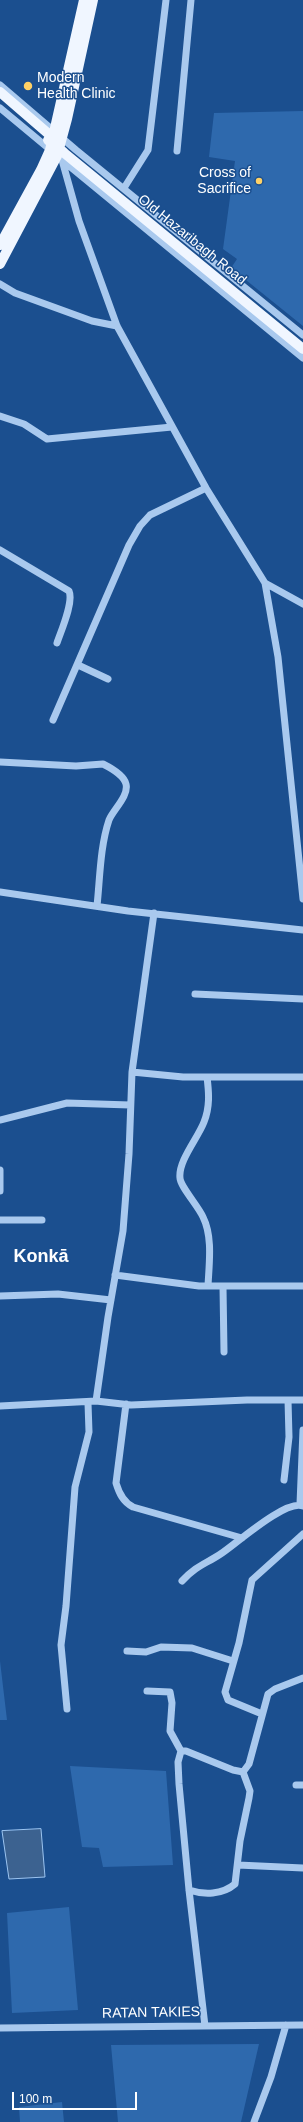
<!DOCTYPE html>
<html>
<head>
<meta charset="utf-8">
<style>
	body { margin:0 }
	#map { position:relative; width:303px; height:2122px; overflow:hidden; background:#1b4f8f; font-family:Helvetica,sans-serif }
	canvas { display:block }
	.scale { position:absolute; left:12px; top:2092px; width:125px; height:18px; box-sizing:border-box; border:2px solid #fff; border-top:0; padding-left:5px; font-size:12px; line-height:14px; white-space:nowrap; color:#fff; -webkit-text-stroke:3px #1b4f8f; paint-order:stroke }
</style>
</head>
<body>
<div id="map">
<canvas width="303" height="2122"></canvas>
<div class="scale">100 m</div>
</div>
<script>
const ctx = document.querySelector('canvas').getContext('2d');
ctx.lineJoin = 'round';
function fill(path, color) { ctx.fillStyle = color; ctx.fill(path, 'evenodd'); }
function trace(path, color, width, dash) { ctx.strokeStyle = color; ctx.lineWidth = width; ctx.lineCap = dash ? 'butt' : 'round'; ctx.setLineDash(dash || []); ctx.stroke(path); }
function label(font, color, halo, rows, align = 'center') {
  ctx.font = font + ' Helvetica,sans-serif'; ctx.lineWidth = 3; ctx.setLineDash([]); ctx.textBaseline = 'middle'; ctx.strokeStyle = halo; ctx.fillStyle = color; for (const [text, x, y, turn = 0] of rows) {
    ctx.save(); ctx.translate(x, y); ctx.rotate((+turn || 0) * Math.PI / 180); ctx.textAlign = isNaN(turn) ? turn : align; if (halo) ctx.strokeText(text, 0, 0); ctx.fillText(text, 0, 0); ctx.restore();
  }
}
fill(new Path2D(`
	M303 111V326L231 268 237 259 223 249 235 161 209 157 214 113Z
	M0 1661 7 1720H0Z
	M70 1766 166 1771 173 1865 103 1867 99 1848 82 1847Z
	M69 1907 78 2010 12 2013 7 1913Z
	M259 2044 241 2122H118L111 2045Z
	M62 2102 64 2122H20L19 2107Z`), '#2e69ad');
const water = new Path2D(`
	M41 1829 45 1877 9 1879 2 1831Z`);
fill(water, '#3c6290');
trace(water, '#9cc4f0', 1);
trace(new Path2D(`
	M0 85 76 150 303 335
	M0 108 53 152
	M177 151 191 0
	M62 160 79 221 117 326 206 488 265 583 278 657 303 899
	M62 160 303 358
	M124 188 148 150 166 0
	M0 284 15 293 92 321 117 326
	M0 416 24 424 47 439 172 427
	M0 550 69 591C74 602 61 631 57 643
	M265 583 303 604
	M78 665 108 679
	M53 720 129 545 140 526 150 515 206 488
	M0 762 76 766 103 764C111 768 124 776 126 784 129 796 113 810 109 820 100 847 100 878 97 906
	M0 892 128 911 303 930
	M195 994 303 999
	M132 1072 154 913
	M207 1077C209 1093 210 1107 204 1122 198 1138 178 1161 180 1178 180 1186 199 1207 203 1217 213 1237 209 1264 208 1286
	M0 1120 67 1103 130 1105
	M0 1170V1191
	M0 1220H42
	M115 1275 199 1286H303
	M223 1287 224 1352
	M0 1296 58 1294 111 1300
	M96 1401 108 1317 123 1231 129 1154 132 1072 183 1077H303
	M126 1404 116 1483C119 1493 123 1502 133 1507L242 1538
	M0 1406 96 1401 131 1405 247 1400H303
	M284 1480 289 1437 288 1400
	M300 1504 303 1430
	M182 1581C197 1565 206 1564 222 1553 237 1543 286 1499 303 1506
	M127 1651 146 1652 161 1647 192 1648 233 1661
	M147 1691 170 1692 172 1703 170 1731 181 1751
	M67 1709 61 1645 66 1606 75 1487 89 1432 88 1403
	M262 1714 228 1700 225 1692 239 1643 252 1580 303 1534
	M296 1785H303
	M238 1865 303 1868
	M189 1890C204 1895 222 1895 235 1884L240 1841 249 1798 250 1791 243 1772
	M205 2026 189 1890 179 1784 178 1762 181 1751H186L233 1770 243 1772 249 1764 268 1694 275 1689 303 1678
	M0 2028 303 2025
	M254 2122 271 2077 286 2025`), '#a9c9ee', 7);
trace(new Path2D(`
	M0 92 51 136
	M63 152 303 349
	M0 245 41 170 50 150 84 0
	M0 264 57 156 67 119 93 0`), '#f0f6ff', 10);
trace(new Path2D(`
	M48 140 63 152`), '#f0f6ff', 10);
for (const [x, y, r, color] of [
	[28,86,5,"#ffd166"],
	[259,181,4,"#ffd166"]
]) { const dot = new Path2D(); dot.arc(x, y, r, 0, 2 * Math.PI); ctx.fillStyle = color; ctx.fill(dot); trace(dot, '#1b4f8f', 1.5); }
label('14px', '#fff', '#1b4f8f', [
	["Modern",37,78],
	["Health Clinic",37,94],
	["Cross of",251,173,"right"],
	["Sacrifice",251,189,"right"]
], 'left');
label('14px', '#fff', '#1b4f8f', [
	["Old Hazaribagh Road",192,240,39],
	["RATAN TAKIES",151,2013,-1]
]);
label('bold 18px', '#fff', '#1b4f8f', [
	["Konkā",41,1257]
]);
</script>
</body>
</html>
